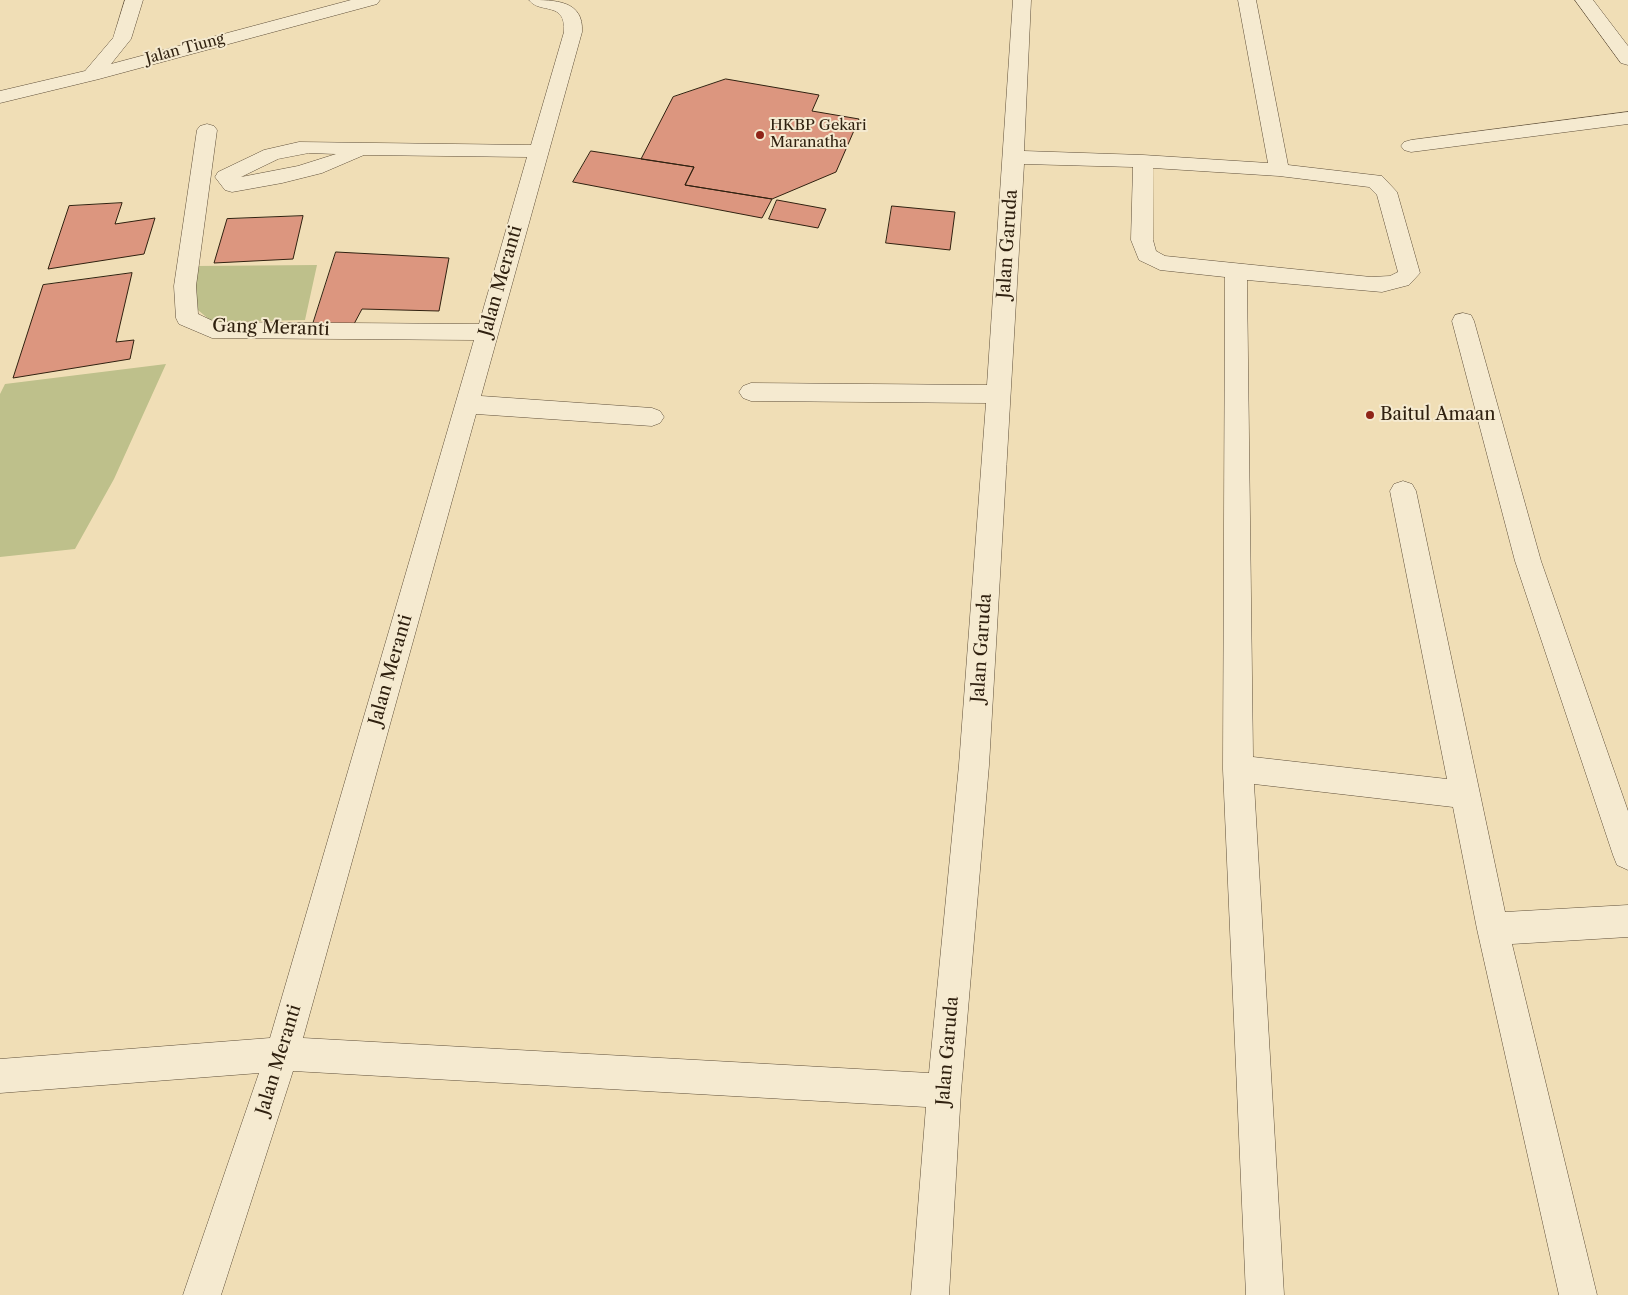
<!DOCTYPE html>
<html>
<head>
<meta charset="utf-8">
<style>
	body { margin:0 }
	canvas { display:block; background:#f0deb6 }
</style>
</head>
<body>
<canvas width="1628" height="1295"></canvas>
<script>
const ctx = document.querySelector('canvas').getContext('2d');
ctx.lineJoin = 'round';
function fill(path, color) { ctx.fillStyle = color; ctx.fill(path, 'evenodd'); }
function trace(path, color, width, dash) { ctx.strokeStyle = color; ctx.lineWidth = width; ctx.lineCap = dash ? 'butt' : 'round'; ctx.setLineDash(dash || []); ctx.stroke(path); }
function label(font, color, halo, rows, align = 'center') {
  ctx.font = font + ' "Libre Caslon Text",serif'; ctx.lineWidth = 4; ctx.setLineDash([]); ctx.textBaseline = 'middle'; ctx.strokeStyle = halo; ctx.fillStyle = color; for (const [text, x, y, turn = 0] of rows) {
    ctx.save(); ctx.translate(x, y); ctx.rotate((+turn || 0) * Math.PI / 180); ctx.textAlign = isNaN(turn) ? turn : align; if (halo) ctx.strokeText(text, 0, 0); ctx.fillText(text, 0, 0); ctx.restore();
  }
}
fill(new Path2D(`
	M317 265 305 320 212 322 198 310 194 284V266Z
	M166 364 114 479 75 549 0 557V394L5 384Z`), '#bec08b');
const building = new Path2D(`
	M726 79 819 95 812 111 859 119 836 172 772 199 685 185 694 167 641 159 673 97Z
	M591 151 694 167 685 185 772 199 762 218 573 182Z
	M777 200 826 209 818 228 769 219Z
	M122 203 115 224 155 218 144 254 48 269 69 206Z
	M892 206 955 212 950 250 886 243Z
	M303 216 293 259 214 263 227 219Z
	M336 252 449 258 439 311 362 309 354 324H313Z
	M132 273 116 342 134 340 130 359 13 378 43 285Z`);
fill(building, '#dc967f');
trace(building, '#302110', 1);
const minor = new Path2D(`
	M125 0H143L131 39 111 64 351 0H380L377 4 99 79 0 103V91L85 71 113 38Z
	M529 0C555 0 584 0 582 32L481 396 652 408 660 411 664 417 660 423 652 426 476 414 303 1038 929 1073 959 765 986 403 751 401 743 398 739 392 743 386 751 383 987 385 1013 0H1031L1024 151 1143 155 1268 163 1238 0H1256L1288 165 1382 176 1397 192 1420 273 1409 285 1382 292 1247 280 1253 757 1447 779 1390 491 1394 484 1403 481 1412 484 1416 491 1505 912 1628 905V937L1512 944 1597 1295H1559L1477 929 1453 807 1254 784 1284 1295H1246L1223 769 1225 277 1160 270 1139 260 1131 240 1133 167 1024 164 989 765 961 1091 949 1295H911L926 1107 293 1071 221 1295H183L259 1073 0 1093V1059L270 1038 474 340 212 338 179 324 176 318 174 286 197 130 200 126 207 124 214 126 217 130 196 286 198 314 215 322 479 324 527 157 364 155 322 173 282 183 232 192 225 190 215 177 218 172 264 150 299 142 531 145 564 32C566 0 540 15 529 0ZM309 153 336 154 298 166 241 177 278 159ZM1153 168 1279 176 1369 187 1377 195 1398 272 1390 276 1371 277 1165 256 1156 251 1153 240Z
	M1575 0H1593L1628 46V65L1621 63Z
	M1628 112V124L1411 152 1404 150 1401 146 1404 142 1411 140Z
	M1463 313 1471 315 1474 321 1541 561 1628 811V870L1617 865 1613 855 1515 561 1452 321 1455 315Z`);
trace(minor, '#60503a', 1);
fill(minor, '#f5ead0');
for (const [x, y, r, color] of [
	[760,135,5,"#8f2418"],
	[1370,415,5,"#8f2418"]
]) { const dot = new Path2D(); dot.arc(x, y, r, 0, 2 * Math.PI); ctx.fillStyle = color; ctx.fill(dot); trace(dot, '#f5ead0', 2); }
label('15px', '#302110', '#f5ead0', [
	["Jalan Tiung",185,49,-15]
]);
label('15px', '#302110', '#f5ead0', [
	["HKBP Gekari",770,126],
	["Maranatha",770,143]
], 'left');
label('18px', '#302110', '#f5ead0', [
	["Jalan Garuda",1008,244,-86],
	["Jalan Meranti",501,281,-74],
	["Gang Meranti",271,328,2],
	["Jalan Garuda",982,648,-86],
	["Jalan Meranti",391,670,-74],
	["Jalan Garuda",948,1051,-85],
	["Jalan Meranti",279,1060,-73]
]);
label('18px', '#302110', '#f5ead0', [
	["Baitul Amaan",1380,415]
], 'left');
</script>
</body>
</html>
